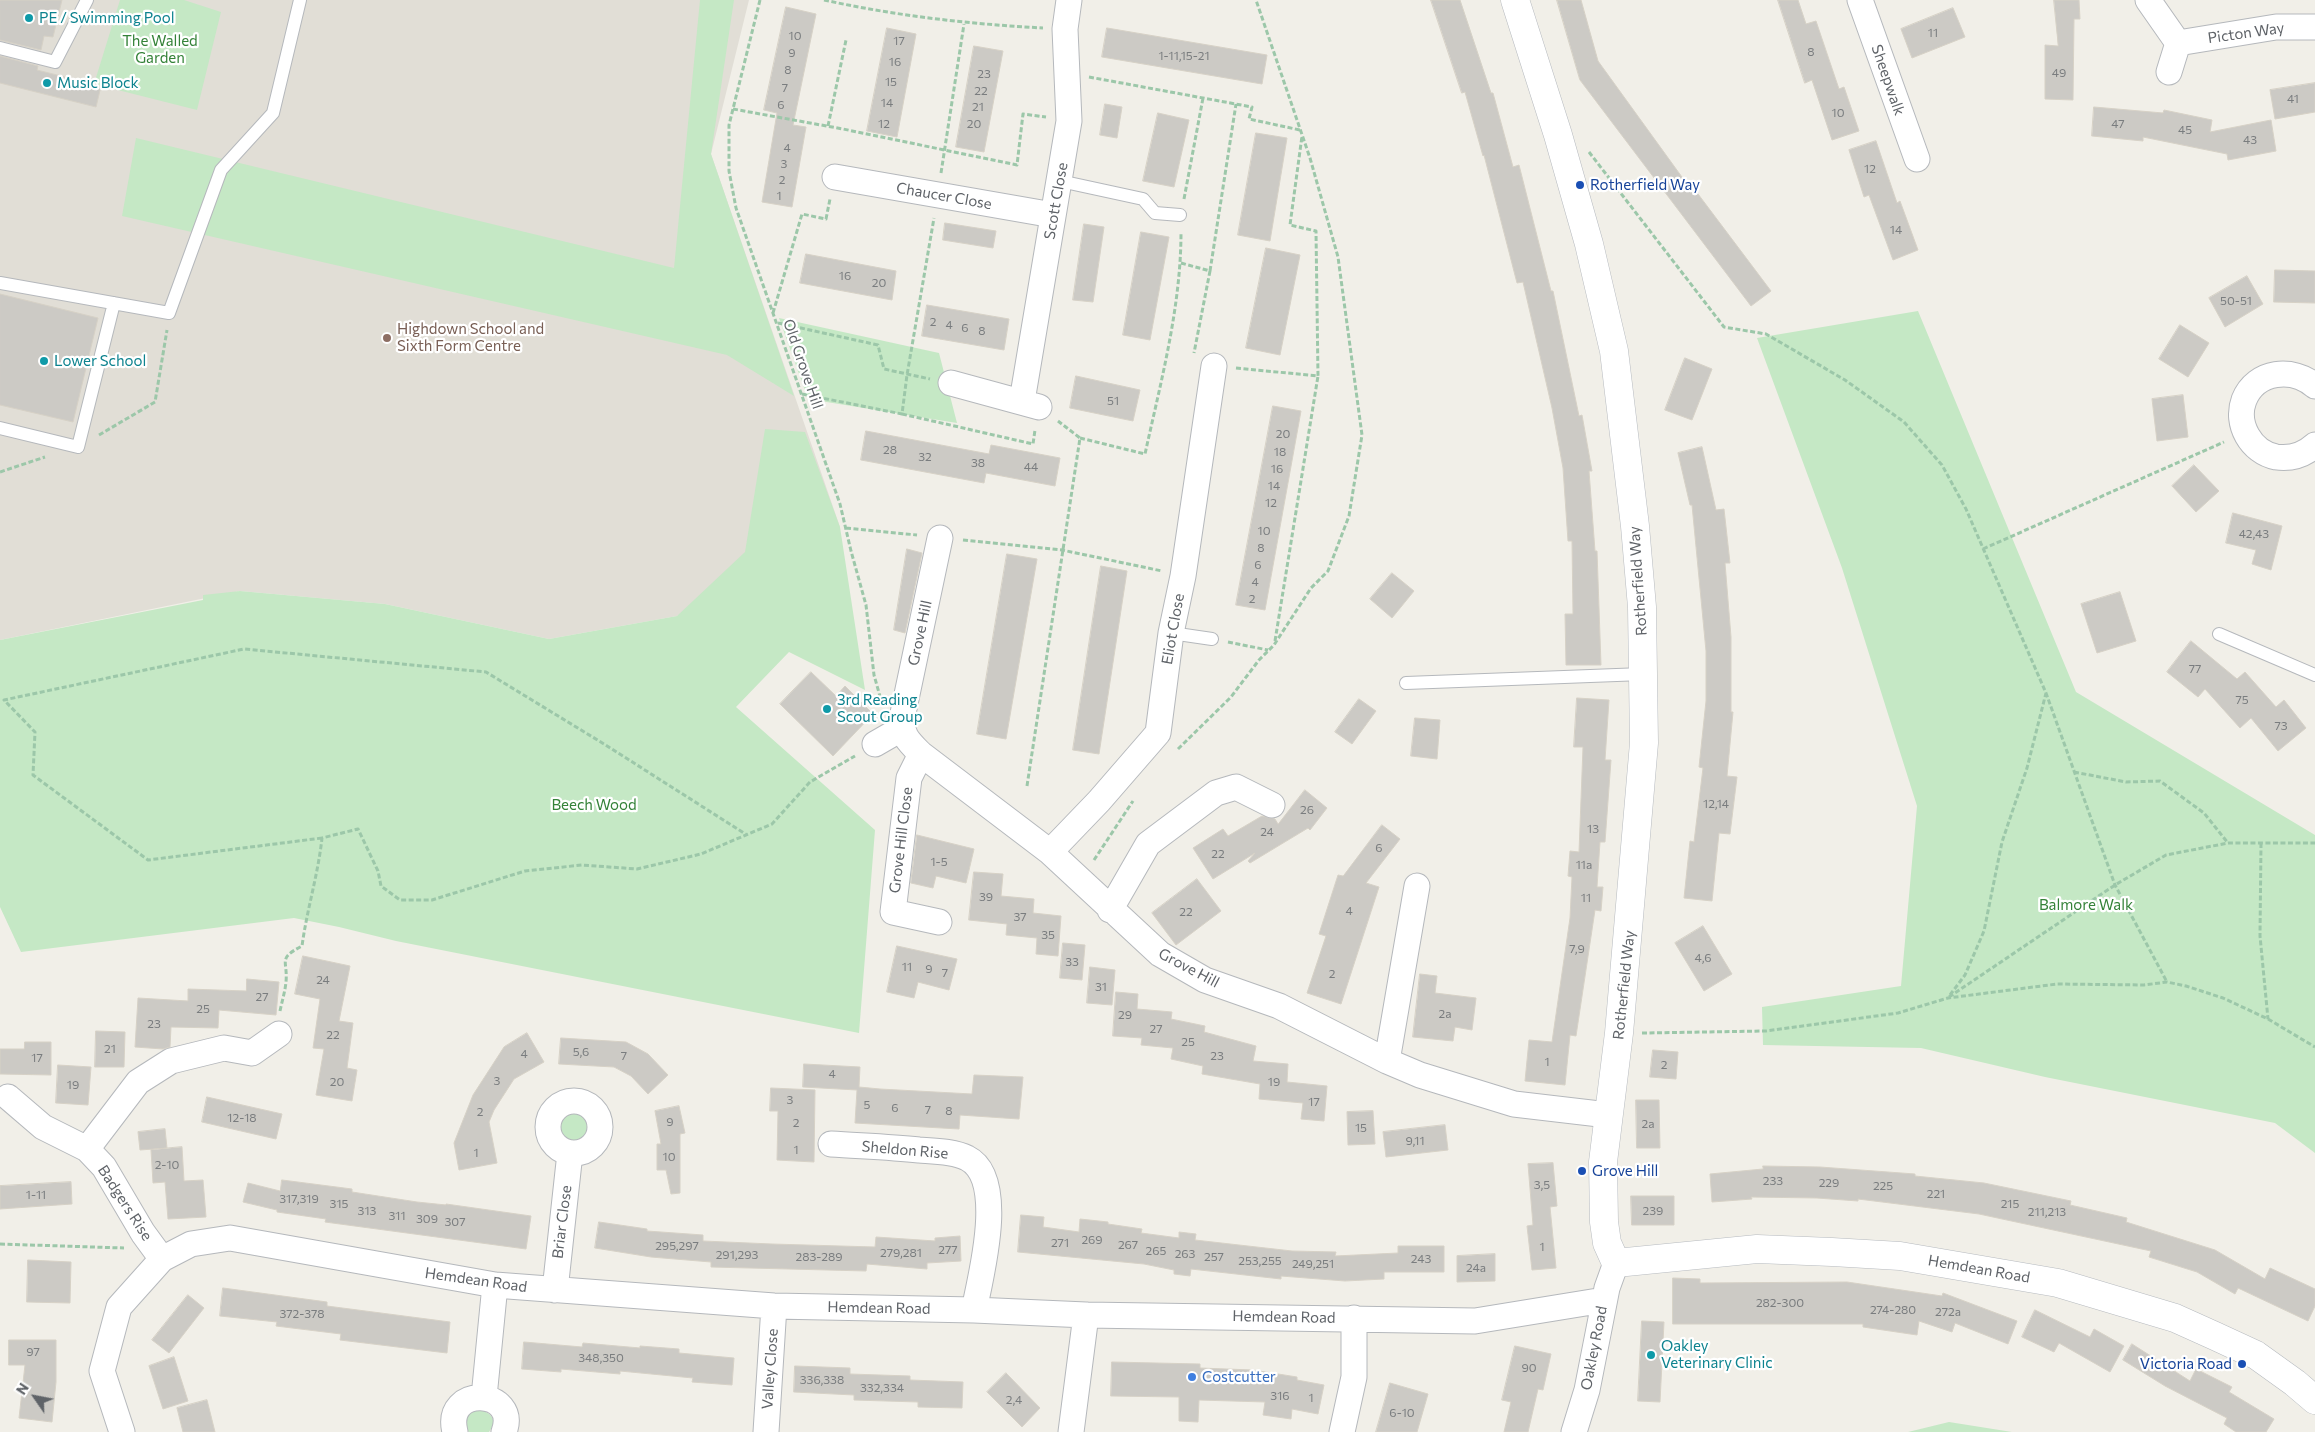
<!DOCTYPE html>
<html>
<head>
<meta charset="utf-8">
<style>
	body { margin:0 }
	#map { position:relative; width:2315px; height:1432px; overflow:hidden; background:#f1efe8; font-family:Commissioner,sans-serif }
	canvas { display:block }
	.north { position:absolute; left:10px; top:1372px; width:50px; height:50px; -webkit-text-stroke:4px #fff; paint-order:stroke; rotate:303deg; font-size:14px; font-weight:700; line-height:20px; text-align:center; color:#5f6368 }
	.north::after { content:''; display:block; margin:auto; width:18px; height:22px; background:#5f6368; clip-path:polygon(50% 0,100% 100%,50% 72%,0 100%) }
</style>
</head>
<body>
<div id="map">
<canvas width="2315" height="1432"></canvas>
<div class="north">N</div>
</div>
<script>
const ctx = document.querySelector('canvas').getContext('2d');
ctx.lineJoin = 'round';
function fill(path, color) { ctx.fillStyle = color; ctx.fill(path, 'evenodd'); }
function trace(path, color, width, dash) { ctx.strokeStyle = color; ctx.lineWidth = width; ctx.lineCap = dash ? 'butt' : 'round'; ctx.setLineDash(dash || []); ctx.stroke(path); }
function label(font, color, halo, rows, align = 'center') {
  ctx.font = font + ' Commissioner,sans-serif'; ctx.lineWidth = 4.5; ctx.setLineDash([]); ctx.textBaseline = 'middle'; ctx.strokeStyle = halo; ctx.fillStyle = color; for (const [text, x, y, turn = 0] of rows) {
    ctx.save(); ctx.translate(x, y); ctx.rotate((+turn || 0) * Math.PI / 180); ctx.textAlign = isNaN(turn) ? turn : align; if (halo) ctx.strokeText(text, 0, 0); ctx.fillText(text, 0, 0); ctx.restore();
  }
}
fill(new Path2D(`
	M0 0H749L711 154 840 527 677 616 549 639 385 604 240 591 0 640Z`), '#e1ded6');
fill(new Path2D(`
	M120 0H184L221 12 197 110 94 84Z
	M700 0H734L711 154 794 396 727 355 122 216 136 138 674 268Z
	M1918 311 2076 692 2315 835V1153L2275 1123 2045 1077 1921 1048 1763 1045 1762 1007 1901 986 1917 806 1842 568 1757 338Z
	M779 318 939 353 957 423 808 399Z
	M765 429 805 432 840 527 865 690 789 652 736 707 875 830 859 1033 396 941 339 927 294 918 21 952 0 907V640L203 600V595L240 591 385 604 549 639 677 616 745 552Z
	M558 1127a15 15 0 1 1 30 0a15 15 0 1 1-30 0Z
	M477 1408C490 1413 499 1418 489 1432H469L466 1429 467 1415Z
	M1949 1422 2012 1432H1908Z`), '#c5e8c5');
const building = new Path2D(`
	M0 0H62L53 37 44 36 41 50 0 40Z
	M1431 0H1460L1491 93H1493L1513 167 1519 165 1551 291H1553L1579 416 1582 415 1592 471H1589L1595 551H1597L1601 665H1566L1565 614H1573L1572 541H1568L1563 468 1552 408 1523 282 1517 283 1484 155 1483 156 1465 92 1462 93Z
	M1557 0H1581L1598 61 1687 184 1689 182 1771 291 1751 306 1580 80Z
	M1778 0H1798L1806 24 1816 21 1839 89 1844 87 1859 131 1832 140 1812 80 1805 83Z
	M2054 0H2079L2080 19H2074L2073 100 2045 99V45L2058 46Z
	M786 7 816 14 793 125 806 127 792 207 762 202 777 113 764 110Z
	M1953 8 1965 37 1912 58 1901 29Z
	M887 28 916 34 897 137 867 131Z
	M1107 28 1267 55 1262 84 1102 57Z
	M974 46 1003 51 984 152 956 147Z
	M0 56 38 66 37 70 101 86 96 107 0 83Z
	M2315 83V112L2275 119 2270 90Z
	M1105 104 1122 107 1117 138 1100 135Z
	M2094 107 2163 113 2164 110 2212 120 2210 132 2271 120 2276 151 2228 160 2227 154 2143 137V141L2092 136Z
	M1158 113 1189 120 1174 187 1143 181Z
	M1256 133 1287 138 1270 241 1238 235Z
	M1876 141 1897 203 1900 201 1918 250 1893 260 1869 195 1864 197 1849 150Z
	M945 223 996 231 993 248 943 240Z
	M1084 224 1104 227 1093 302 1073 300Z
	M1141 232 1169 237 1150 340 1123 335Z
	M1266 248 1300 255 1280 355 1246 348Z
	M806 254 896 271 892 300 800 283Z
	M2275 270 2315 271V303L2274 302Z
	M2247 276 2263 304 2225 327 2209 298Z
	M0 294 98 318 73 422 0 405Z
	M927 305 1009 319 1004 350 922 336Z
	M2180 325 2209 343 2188 377 2159 359Z
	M1685 358 1712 369 1692 420 1665 410Z
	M1076 376 1140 390 1133 421 1070 408Z
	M2183 395 2188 437 2157 441 2152 399Z
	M1273 406 1301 411 1265 610 1236 605Z
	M866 431 989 454 991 445 1060 458 1055 486 986 473 984 483 861 460Z
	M1702 447 1716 510 1724 509 1730 563H1725L1731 637V712H1733L1727 776 1737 777 1730 834 1719 833 1712 901 1684 898 1690 841 1694 842 1703 768 1699 767 1706 701V651L1692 505H1690L1678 453Z
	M2194 465 2219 491 2196 512 2172 486Z
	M2233 513 2282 526 2271 570 2252 564 2256 550 2226 543Z
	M907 549 922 553 905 633 894 630Z
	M1007 554 1037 559 1006 739 977 734Z
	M1101 566 1127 571 1099 754 1073 750Z
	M1392 573 1414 591 1392 618 1370 599Z
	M2120 592 2136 641 2097 653 2081 604Z
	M2191 641 2237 679 2245 672 2276 707 2284 700 2306 728 2278 751 2251 718 2240 728 2205 689 2198 697 2167 672Z
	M811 672 836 696 845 686 873 714 833 756 780 704Z
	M1577 698 1609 700 1605 760H1611L1605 842H1600L1597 887H1603L1601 911 1595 910 1576 1036 1570 1035 1565 1085 1525 1081 1529 1040 1552 1042 1570 918 1572 877 1568 876 1570 851 1579 852 1583 747H1574Z
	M1359 699 1376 711 1352 744 1335 732Z
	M1415 718 1440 720 1437 759 1411 756Z
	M1305 790 1327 808 1310 830 1308 828 1250 863 1248 861 1255 853 1213 879 1193 848 1223 829 1228 836 1262 816 1275 819 1278 824Z
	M1382 825 1400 839 1366 883 1379 887 1341 1004 1307 993 1326 936 1319 934 1338 875 1343 876Z
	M917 835 974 849 966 883 936 876 933 888 911 883Z
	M974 872 1003 874 1001 896 1034 899 1033 913 1061 916 1058 956 1036 954 1037 938 1006 935 1007 924 969 920Z
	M1197 879 1221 911 1176 945 1152 913Z
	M1703 926 1732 974 1704 991 1675 943Z
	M1063 943 1085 945 1082 980 1060 978Z
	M897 946 957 959 949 990 918 982 914 998 887 992Z
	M303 956 350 966 339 1021 353 1023 347 1068 357 1070 352 1101 316 1095 324 1049 313 1048 320 999 295 994Z
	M1090 967 1115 970 1112 1005 1087 1003Z
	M1420 974 1437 976 1435 993 1476 998 1472 1030 1455 1027 1453 1041 1413 1037Z
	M247 979 279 982 276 1015 219 1010 218 1028 171 1027 170 1047 163 1049 135 1047 138 998 188 1001V989L246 991Z
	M1116 992 1138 994 1137 1009 1172 1012 1171 1019 1205 1026 1204 1032 1256 1046 1253 1061 1288 1064 1287 1082 1327 1086 1324 1121 1301 1119 1303 1103 1259 1099 1260 1084 1202 1074 1203 1066 1171 1059 1173 1048 1141 1045 1142 1038 1113 1036Z
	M96 1031 125 1032 124 1067H95Z
	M527 1033 544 1062 514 1079 494 1110 489 1122 497 1163 459 1170 454 1143 473 1095 504 1047Z
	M561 1038 626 1042 648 1054 668 1075 648 1094 631 1076 614 1067 559 1064Z
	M25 1042H51V1075L0 1074V1049H24Z
	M1653 1050 1678 1052 1676 1079 1650 1077Z
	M804 1064 860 1067 859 1087 880 1089 972 1094 974 1075 1023 1077 1019 1119 960 1115 959 1129 855 1123 857 1090 803 1087Z
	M58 1065 91 1067 88 1105 56 1103Z
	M771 1088 815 1090 814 1162 777 1160 778 1111H770Z
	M207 1097 282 1114 276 1139 202 1122Z
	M1636 1100H1659L1660 1148H1637Z
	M679 1106 685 1133 680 1134V1193L671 1194 666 1170H657V1144H661L655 1111Z
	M1373 1111 1375 1144 1348 1145 1347 1112Z
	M1445 1125 1448 1150 1386 1157 1383 1132Z
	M165 1129 167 1148 140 1150 138 1132Z
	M182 1147 184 1181 203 1180 206 1217 168 1219 165 1182 153 1183 151 1150Z
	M1553 1163 1557 1206 1550 1207 1556 1268 1532 1270 1527 1226 1533 1225 1528 1164Z
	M1763 1166 1820 1167 1915 1174V1176L1984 1183 2071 1201 2070 1205 2127 1218 2126 1222 2215 1250 2265 1279 2270 1268 2315 1289V1306L2308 1321 2238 1288 2235 1294 2197 1272 2149 1257 2151 1251 1979 1214 1858 1199V1201L1817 1198 1751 1197 1752 1199 1712 1202 1710 1174 1763 1169Z
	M282 1180 352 1189V1192L417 1202 446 1205V1204L531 1216 526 1249 325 1222 326 1219 277 1212V1210L243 1202 248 1183 280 1191Z
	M71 1182 72 1204 0 1209V1186Z
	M1631 1196H1674V1225H1632Z
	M1021 1215 1044 1217 1043 1227 1079 1232 1080 1219 1108 1222V1224L1142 1229 1141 1233 1179 1238V1232L1196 1234 1195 1240 1292 1251 1336 1252 1335 1256 1398 1253V1246H1444V1272H1384V1279L1345 1281 1281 1276V1279L1191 1269 1190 1276 1174 1274V1270L1144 1264 1018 1252Z
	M599 1222 647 1229V1231L703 1235V1241L772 1244 875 1247 876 1237 935 1241V1238L960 1236 961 1261 927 1263V1269L867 1264 866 1271 711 1267V1262L651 1257 595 1248Z
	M1495 1254V1281L1457 1282V1256Z
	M28 1260 71 1262 70 1303 27 1302Z
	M1673 1278 1700 1279V1283L1847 1282 1942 1296 1943 1293 2017 1321 2008 1344 1955 1323 1952 1332 1919 1321 1917 1335 1863 1327V1324H1673Z
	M223 1288 327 1302V1306L450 1322 447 1353 340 1340 341 1334 276 1326 277 1322 220 1316Z
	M188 1295 204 1308 169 1353 152 1340Z
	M2035 1310 2090 1337 2094 1329 2124 1346 2110 1372 2059 1343 2054 1352 2022 1337Z
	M1642 1321 1664 1322 1660 1402 1638 1401Z
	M9 1340H56V1382L52 1422 19 1418 25 1365H9Z
	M524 1342 582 1347 583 1343 640 1348V1346L679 1349V1353L734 1358 732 1385 692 1382 693 1378 620 1371V1374L561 1369V1372L522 1369Z
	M2132 1344 2190 1381 2196 1369 2232 1387 2229 1392 2274 1419 2266 1432H2236L2224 1424 2227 1418 2165 1386 2123 1360Z
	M1515 1346 1551 1354 1543 1390 1538 1389 1528 1432H1504L1511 1402 1502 1400Z
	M174 1357 188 1401 163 1409 149 1366Z
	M1112 1362 1200 1364V1368L1253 1370 1297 1377V1380L1324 1385 1318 1414 1292 1409 1291 1419 1263 1415 1265 1402 1199 1400 1198 1422 1179 1421V1397L1111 1396Z
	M795 1366 850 1368V1374L910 1376V1380L963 1382 962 1408 918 1407V1402L854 1400V1395L794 1392Z
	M1006 1373 1040 1408 1022 1427 987 1392Z
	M1390 1383 1428 1394 1417 1432H1376Z
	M207 1400 215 1432H183L177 1408Z`);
fill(building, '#cccac5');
trace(building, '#d6d1c6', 1);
const lane = new Path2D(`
	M0 48 55 62 87 0
	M1060 181 1143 199 1155 213 1180 215
	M0 283 169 313 221 170 273 113 300 0
	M0 428 78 447 114 303
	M1171 633 1212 639
	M2219 634 2315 675
	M1406 683 1643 674`);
const street = new Path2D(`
	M1860 0 1917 159
	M2148 0 2178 43 2276 27H2315
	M2169 72 2178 43
	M835 177 1053 215
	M951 383 1039 407
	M2315 386C2293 367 2256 370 2244 400 2235 424 2251 452 2276 457 2290 459 2304 455 2315 445
	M1022 401 1069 121 1065 29 1069 0
	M940 538 902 718C901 735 909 742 921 754L1050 852 1160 954 1205 980 1279 1006 1387 1061 1420 1075 1514 1104 1608 1115
	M875 744 901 729
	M921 754 909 778 893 912 939 922
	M1050 852 1099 801 1158 733 1171 633 1183 576 1214 366
	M1110 910 1148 844 1216 793 1236 787 1272 805
	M1387 1061 1417 886
	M8 1097 43 1127 87 1149 104 1167 143 1233 162 1259
	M548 1127a26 26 0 1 1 52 0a26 26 0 1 1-52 0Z
	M831 1144C860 1146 890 1147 919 1150 934 1151 954 1151 967 1158 1007 1178 981 1275 974 1310
	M87 1149 138 1082 171 1061 224 1048 252 1053 279 1034
	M555 1290 570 1153
	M484 1397 495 1285
	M122 1432 102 1371 119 1307 162 1259 191 1244 230 1238 495 1285 774 1306 974 1310 1086 1315 1475 1321 1604 1300
	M455 1432C443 1384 520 1389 504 1432
	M766 1432 774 1306
	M1071 1432 1086 1315
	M1342 1432 1354 1377V1318
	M1574 1432 1587 1390 1607 1288 1616 1263`);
const secondary = new Path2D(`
	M1515 0 1558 135 1589 244 1614 351 1635 526 1642 607 1644 743 1619 1033 1603 1162 1604 1222 1607 1243 1616 1263 1757 1249 1832 1252 1900 1256 2058 1283 2175 1318 2215 1336 2256 1355 2295 1383 2315 1400`);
trace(lane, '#b5b8bc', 14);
trace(street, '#b5b8bc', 27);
trace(secondary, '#b6babf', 29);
trace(new Path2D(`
	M760 0 729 125V171L736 208 840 504 851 551 866 605 874 675 881 700
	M824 0C897 16 969 24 1043 28
	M1089 77 1252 107 1249 119 1300 130
	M733 109 843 129 1017 165 1023 114 1046 117
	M828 126 846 40
	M1589 152 1724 327 1766 334 1845 380 1904 422 1942 465 1966 509 2046 693 2115 885 2167 982
	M941 173 964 24
	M1184 199 1203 98
	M1181 263 1210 271 1194 353
	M1210 271 1236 104
	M773 313 802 214 826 219 830 199
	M778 323 878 345 884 369 930 379
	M1236 368 1318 376 1316 231 1290 225 1302 136
	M802 394 902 414 907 375 934 218
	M902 414 1033 444 1035 430
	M99 435 155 402 167 330
	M1080 438 1145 454C1161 381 1181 307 1181 232
	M0 472 45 457
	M846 528 917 535
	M963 540 1062 550 1162 571
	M1983 549 2224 442
	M1275 641 1318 376
	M1228 642 1268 650
	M1178 749 1231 697 1259 660 1274 645 1311 588 1328 571 1349 516 1362 435 1338 257 1310 158 1256 0
	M2074 772 2126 782 2160 781 2204 813 2228 843
	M1027 786 1080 438 1058 421
	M322 838 148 860 33 775 35 732 4 700 244 649 486 672 604 744 747 835
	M2261 843 2260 936 2268 1019
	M1094 860 1133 801
	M1950 995 1965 975 1984 931 2002 842 2027 768 2046 693
	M1949 997 2115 885 2166 855 2228 843H2315
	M280 1011C282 1001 285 992 286 982 288 960 277 959 302 946 307 909 318 875 322 838L358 829 378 871 381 886 400 900H432L525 871 582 865 637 869 701 854 772 824 810 782 855 756
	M1642 1033 1766 1031 1898 1013 1948 998 2057 984 2144 985 2167 982 2186 986 2223 998 2268 1019 2315 1047
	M0 1244 124 1248`), '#9cc7a9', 3, [5, 2.5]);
trace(lane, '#fff', 12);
trace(street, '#fff', 25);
trace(secondary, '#fff', 28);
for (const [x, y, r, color] of [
	[29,18,5,"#0f9aa8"],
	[47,83,5,"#0f9aa8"],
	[1580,185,5,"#1a4fb4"],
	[387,338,5,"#8d6e63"],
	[44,361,5,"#0f9aa8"],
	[827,709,5,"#0f9aa8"],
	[1582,1171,5,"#1a4fb4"],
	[1651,1355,5,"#0f9aa8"],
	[2242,1364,5,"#1a4fb4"],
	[1192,1377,5,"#3f7fe0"]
]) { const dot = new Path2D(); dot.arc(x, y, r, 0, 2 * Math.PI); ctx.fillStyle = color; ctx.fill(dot); trace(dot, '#fff', 2); }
label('12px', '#7a7d7f', null, [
	["11",1933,33],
	["10",795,36],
	["17",899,41],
	["8",1811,52],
	["9",792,53],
	["1-11,15-21",1184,56],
	["16",895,62],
	["8",788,70],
	["49",2059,73],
	["23",984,74],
	["15",891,82],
	["7",785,88],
	["22",981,91],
	["41",2293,99],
	["14",887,103],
	["6",781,105],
	["21",978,107],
	["10",1838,113],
	["12",884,124],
	["20",974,124],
	["47",2118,124],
	["45",2185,130],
	["43",2250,140],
	["4",787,148],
	["3",784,164],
	["12",1870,169],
	["2",782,180],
	["1",779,196],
	["14",1896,230],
	["16",845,276],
	["20",879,283],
	["50-51",2236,301],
	["2",933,322],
	["4",949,325],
	["6",965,328],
	["8",982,331],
	["51",1113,401],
	["20",1283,434],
	["28",890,450],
	["18",1280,452],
	["32",925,457],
	["38",978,463],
	["44",1031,467],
	["16",1277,469],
	["14",1274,486],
	["12",1271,503],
	["10",1264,531],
	["42,43",2254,534],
	["8",1261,548],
	["6",1258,565],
	["4",1255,582],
	["2",1252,599],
	["77",2195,669],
	["75",2242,700],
	["73",2281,726],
	["12,14",1716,804],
	["26",1307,810],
	["13",1593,829],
	["24",1267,832],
	["6",1379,848],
	["22",1218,854],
	["1-5",939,862],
	["11a",1584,865],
	["39",986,897],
	["11",1586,898],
	["4",1349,911],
	["22",1186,912],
	["37",1020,917],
	["35",1048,935],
	["7,9",1577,949],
	["4,6",1703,958],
	["33",1072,962],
	["11",907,967],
	["9",929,969],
	["7",945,973],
	["2",1332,974],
	["24",323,980],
	["31",1101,987],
	["27",262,997],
	["25",203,1009],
	["2a",1445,1014],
	["29",1125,1015],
	["23",154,1024],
	["27",1156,1029],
	["22",333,1035],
	["25",1188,1042],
	["21",110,1049],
	["5,6",581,1052],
	["4",524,1054],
	["7",624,1056],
	["23",1217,1056],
	["17",37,1058],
	["1",1547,1062],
	["2",1664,1065],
	["4",832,1074],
	["3",497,1081],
	["20",337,1082],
	["19",1274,1082],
	["19",73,1085],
	["3",790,1100],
	["17",1314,1102],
	["5",867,1105],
	["6",895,1108],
	["7",928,1110],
	["8",949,1111],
	["2",480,1112],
	["12-18",242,1118],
	["9",670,1122],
	["2",796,1123],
	["2a",1648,1124],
	["15",1361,1128],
	["9,11",1415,1141],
	["1",796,1150],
	["1",476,1153],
	["10",669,1157],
	["2-10",167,1165],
	["233",1773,1181],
	["229",1829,1183],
	["3,5",1542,1185],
	["225",1883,1186],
	["221",1936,1194],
	["1-11",36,1195],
	["317,319",299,1199],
	["315",339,1204],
	["215",2010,1204],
	["313",367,1211],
	["239",1653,1211],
	["211,213",2047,1212],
	["311",397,1216],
	["309",427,1219],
	["307",455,1222],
	["269",1092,1240],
	["271",1060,1243],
	["267",1128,1245],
	["295,297",677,1246],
	["1",1542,1247],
	["277",948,1250],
	["265",1156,1251],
	["279,281",901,1253],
	["263",1185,1254],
	["291,293",737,1255],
	["283-289",819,1257],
	["257",1214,1257],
	["243",1421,1259],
	["253,255",1260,1261],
	["249,251",1313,1264],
	["24a",1476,1268],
	["282-300",1780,1303],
	["274-280",1893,1310],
	["272a",1948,1312],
	["372-378",302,1314],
	["97",33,1352],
	["348,350",601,1358],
	["90",1529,1368],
	["336,338",822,1380],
	["332,334",882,1388],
	["316",1280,1396],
	["1",1311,1398],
	["2,4",1014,1400],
	["6-10",1402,1413]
]);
label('15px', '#0d838f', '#fff', [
	["PE / Swimming Pool",39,18],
	["Music Block",57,83],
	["Lower School",54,361],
	["3rd Reading",837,700],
	["Scout Group",837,717],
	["Oakley",1661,1346],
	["Veterinary Clinic",1661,1363]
], 'left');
label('15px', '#5f6368', '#fff', [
	["Picton Way",2246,33,-8],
	["Sheepwalk",1888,80,71],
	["Chaucer Close",944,196,10],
	["Scott Close",1056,201,-80],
	["Old Grove Hill",803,364,71],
	["Rotherfield Way",1638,581,-94],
	["Eliot Close",1173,629,-80],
	["Grove Hill",920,633,-78],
	["Grove Hill Close",901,840,-83],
	["Grove Hill",1189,968,28],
	["Rotherfield Way",1624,985,-84],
	["Sheldon Rise",905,1150,5],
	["Badgers Rise",125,1203,57],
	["Briar Close",562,1222,-83],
	["Hemdean Road",1979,1269,10],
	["Hemdean Road",476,1280,8],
	["Hemdean Road",879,1308,1],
	["Hemdean Road",1284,1317,1],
	["Oakley Road",1594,1348,-79],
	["Valley Close",770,1369,-86]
]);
label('15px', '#348238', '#fff', [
	["The Walled",160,41],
	["Garden",160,58],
	["Beech Wood",594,805],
	["Balmore Walk",2086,905]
]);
label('15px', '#164399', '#fff', [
	["Rotherfield Way",1590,185],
	["Grove Hill",1592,1171],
	["Victoria Road",2232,1364,"right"]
], 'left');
label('15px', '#785e54', '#fff', [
	["Highdown School and",397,329],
	["Sixth Form Centre",397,346]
], 'left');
label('15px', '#366cbe', '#fff', [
	["Costcutter",1202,1377]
], 'left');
</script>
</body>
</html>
